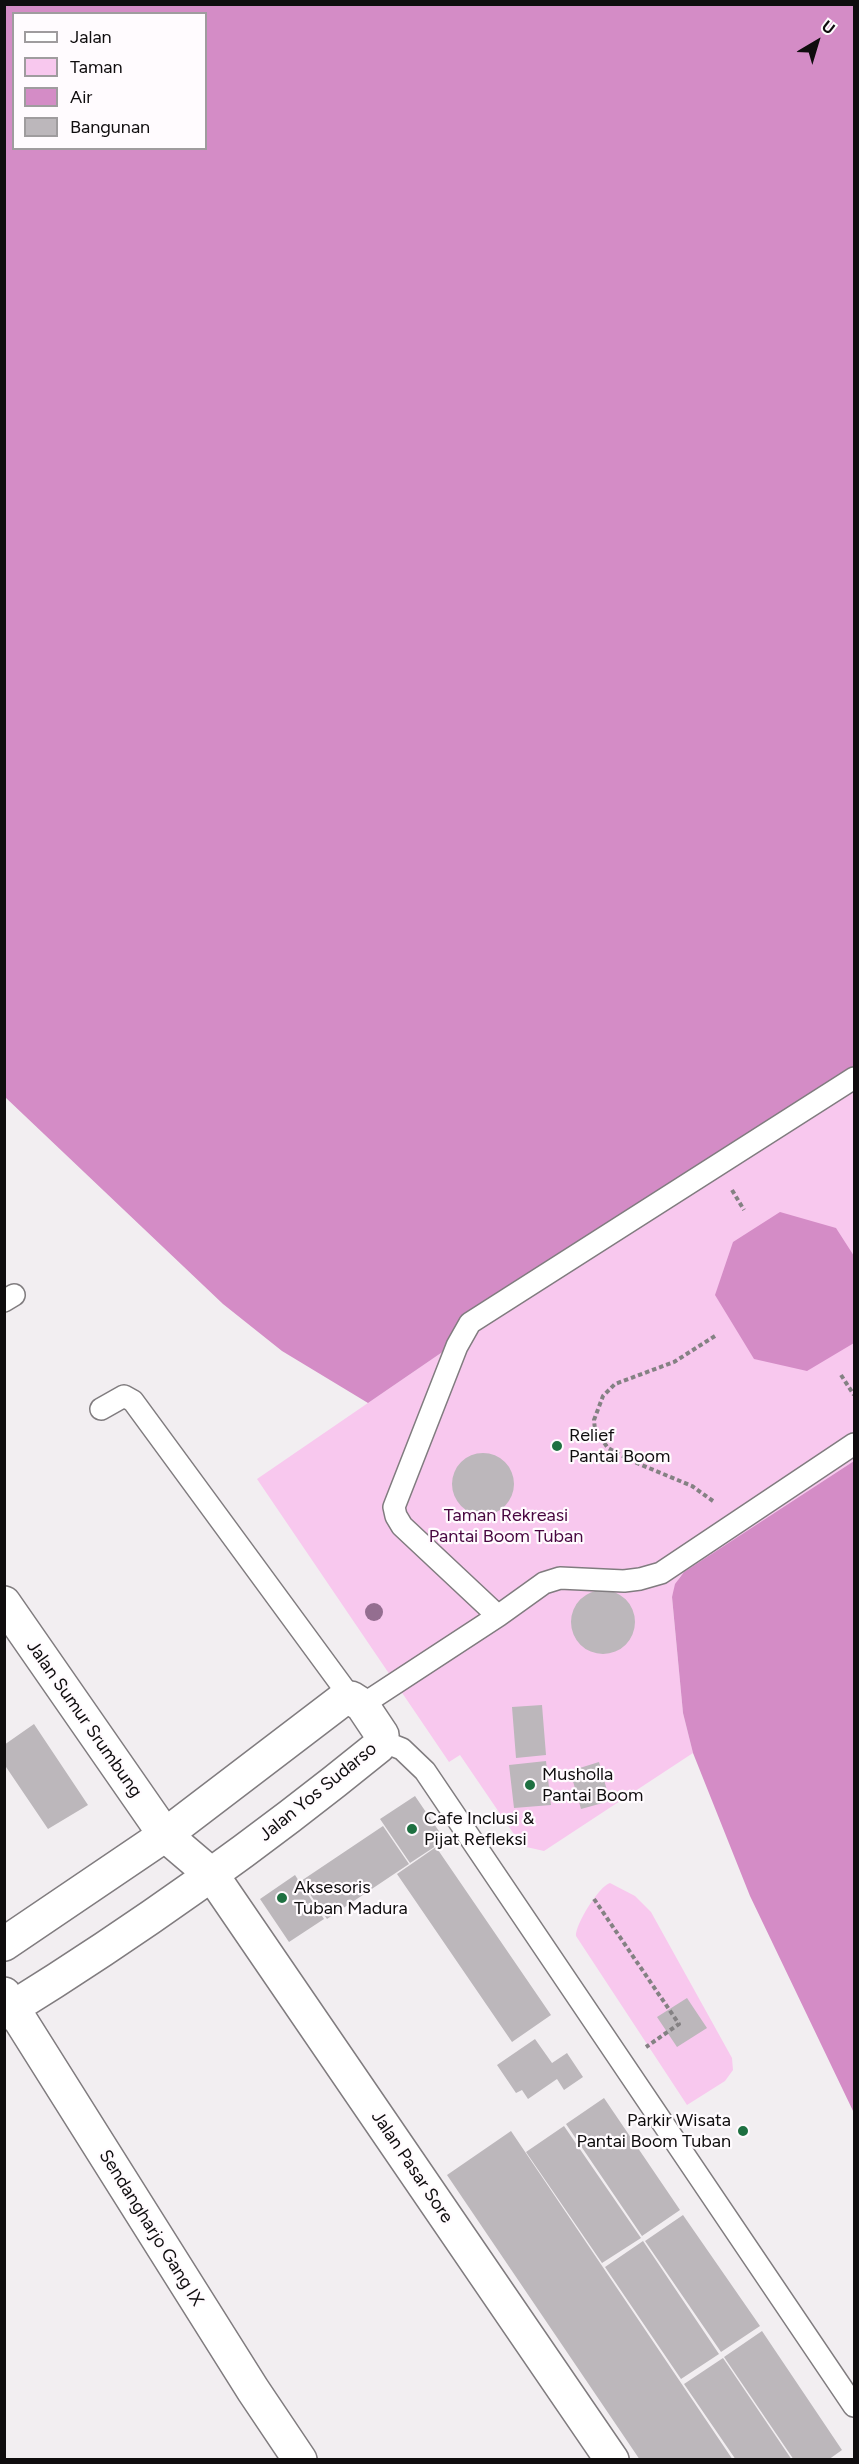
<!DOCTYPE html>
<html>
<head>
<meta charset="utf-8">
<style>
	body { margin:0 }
	#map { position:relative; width:859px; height:2464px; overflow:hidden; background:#f2eef1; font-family:Figtree,sans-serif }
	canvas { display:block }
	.frame { position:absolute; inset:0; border:6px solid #0f0d0e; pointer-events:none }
	.legend { position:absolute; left:12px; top:12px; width:195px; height:138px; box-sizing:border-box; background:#fffbfe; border:2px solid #9f9c9e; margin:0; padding:8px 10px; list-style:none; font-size:18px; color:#0f0d0e }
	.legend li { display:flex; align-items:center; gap:12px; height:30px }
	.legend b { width:30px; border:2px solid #9f9c9e }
	.north { position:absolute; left:787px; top:12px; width:60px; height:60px; -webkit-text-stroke:4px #fffbfe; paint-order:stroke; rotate:38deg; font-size:16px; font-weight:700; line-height:24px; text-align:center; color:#0f0d0e }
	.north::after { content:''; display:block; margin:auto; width:21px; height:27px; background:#0f0d0e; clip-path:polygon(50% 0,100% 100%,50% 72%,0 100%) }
</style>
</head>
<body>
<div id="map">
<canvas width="859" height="2464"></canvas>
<div class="frame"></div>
<ul class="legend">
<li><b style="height:8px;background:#fff"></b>Jalan</li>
<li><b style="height:16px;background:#f8c8ee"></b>Taman</li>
<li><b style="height:16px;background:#d48cc6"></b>Air</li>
<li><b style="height:16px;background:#bcb7bb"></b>Bangunan</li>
</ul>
<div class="north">U</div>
</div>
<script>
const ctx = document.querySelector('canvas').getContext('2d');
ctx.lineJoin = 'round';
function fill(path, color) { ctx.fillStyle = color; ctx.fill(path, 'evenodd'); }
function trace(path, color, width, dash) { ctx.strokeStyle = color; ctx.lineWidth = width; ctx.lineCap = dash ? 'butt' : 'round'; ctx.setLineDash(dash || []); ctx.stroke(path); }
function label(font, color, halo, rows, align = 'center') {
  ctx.font = font + ' Figtree,sans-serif'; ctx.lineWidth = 4.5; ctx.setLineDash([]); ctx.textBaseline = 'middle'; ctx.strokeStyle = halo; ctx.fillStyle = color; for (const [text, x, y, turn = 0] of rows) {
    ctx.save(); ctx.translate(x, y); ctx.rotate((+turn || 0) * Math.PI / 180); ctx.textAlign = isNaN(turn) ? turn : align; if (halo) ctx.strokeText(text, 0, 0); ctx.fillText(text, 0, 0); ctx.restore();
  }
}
fill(new Path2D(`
	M854 1070V1461L685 1572 679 1578 672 1597 683 1713 693 1753 544 1851 522 1846 460 1755 449 1762 257 1479Z
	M610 1883 635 1896 651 1912 732 2058 733 2070 725 2081 687 2105 576 1936C575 1925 599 1886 610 1883Z`), '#f8c8ee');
fill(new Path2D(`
	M4 5H854V1070L368 1403 282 1351 223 1304 5 1097ZM14 14H206V148H14Z
	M780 1212 836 1228 854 1256V1343L807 1371 754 1359 715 1295 733 1242Z
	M854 1461V2113L750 1896 693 1753 683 1713 672 1597 675 1584 684 1572Z`), '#d48cc6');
fill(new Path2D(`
	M452 1484a31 31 0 1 1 62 0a31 31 0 1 1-62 0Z
	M571 1622a32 32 0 1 1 64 0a32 32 0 1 1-64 0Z
	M542 1705 546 1755 516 1758 512 1707Z
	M34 1724 88 1805 48 1829 4 1764V1745Z
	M546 1761 551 1805 514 1808 509 1765Z
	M599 1762 610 1801 581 1809 570 1771Z
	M415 1796 445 1840 410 1863 380 1819Z
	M383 1826 409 1864 327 1919 301 1881Z
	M436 1847 551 2015 512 2042 397 1874Z
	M295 1875 324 1919 289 1942 260 1899Z
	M687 1998 707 2028 677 2047 657 2017Z
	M535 2039 552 2063 567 2053 583 2077 564 2090 557 2079 528 2099 522 2090 516 2093 497 2065Z
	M604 2098 680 2210 642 2236 566 2124Z
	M564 2126 641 2238 602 2263 526 2152Z
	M511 2131 733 2460H640L447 2175Z
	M683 2215 760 2326 721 2352 645 2241Z
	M643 2241 719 2354 681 2379 605 2267Z
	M762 2331 842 2450 828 2460H794L724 2357Z
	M723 2358 792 2460H736L684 2384Z`), '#bcb7bb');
const lane = new Path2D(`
	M4 1301 14 1295
	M101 1409 124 1396 133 1401 351 1698
	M498 1616 544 1583 560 1578 624 1581 640 1579 661 1573 854 1444
	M362 1705 498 1616 402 1526 396 1516 394 1507 457 1346 470 1323 854 1078
	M382 1741 402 1749 425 1771 854 2406`);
const street = new Path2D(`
	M4 1603 165 1835 212 1875 612 2460
	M4 1944 165 1835 342 1700 351 1698 362 1705 382 1735 379 1746C260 1843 135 1932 4 2013
	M4 1994 253 2390 300 2460`);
trace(lane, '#807c7f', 24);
trace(street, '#807c7f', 36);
trace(new Path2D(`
	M732 1190 744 1210
	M841 1375 854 1395
	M713 1501 692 1486 632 1461 608 1448 595 1430 594 1420 603 1396 615 1384 674 1362 715 1336
	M594 1899 679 2024 646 2047`), '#848183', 4, [4.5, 3]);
trace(lane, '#fff', 21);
trace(street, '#fff', 33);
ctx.fillStyle = '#946e90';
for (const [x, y] of [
	[374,1612]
]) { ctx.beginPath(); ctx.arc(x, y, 9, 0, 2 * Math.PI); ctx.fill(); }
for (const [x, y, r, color] of [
	[557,1446,6,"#1e7041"],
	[530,1785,6,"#1e7041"],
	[412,1829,6,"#1e7041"],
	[282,1898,6,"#1e7041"],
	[743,2131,6,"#1e7041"]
]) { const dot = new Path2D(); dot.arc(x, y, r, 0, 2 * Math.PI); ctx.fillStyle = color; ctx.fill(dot); trace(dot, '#fffbfe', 2); }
label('18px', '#0f0d0e', '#fffbfe', [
	["Relief",569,1436],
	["Pantai Boom",569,1457],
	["Musholla",542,1775],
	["Pantai Boom",542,1796],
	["Cafe Inclusi &",424,1819],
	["Pijat Refleksi",424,1840],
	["Aksesoris",294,1888],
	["Tuban Madura",294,1909],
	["Parkir Wisata",731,2121,"right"],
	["Pantai Boom Tuban",731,2142,"right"]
], 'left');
label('18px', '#480640', '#fffbfe', [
	["Taman Rekreasi",506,1516],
	["Pantai Boom Tuban",506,1537]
]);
label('18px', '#0f0d0e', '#fffbfe', [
	["Jalan Sumur Srumbung",84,1719,55],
	["Jalan Yos Sudarso",318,1792,-39],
	["Jalan Pasar Sore",412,2167,56],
	["Sendangharjo Gang IX",151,2228,58]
]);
</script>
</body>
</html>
